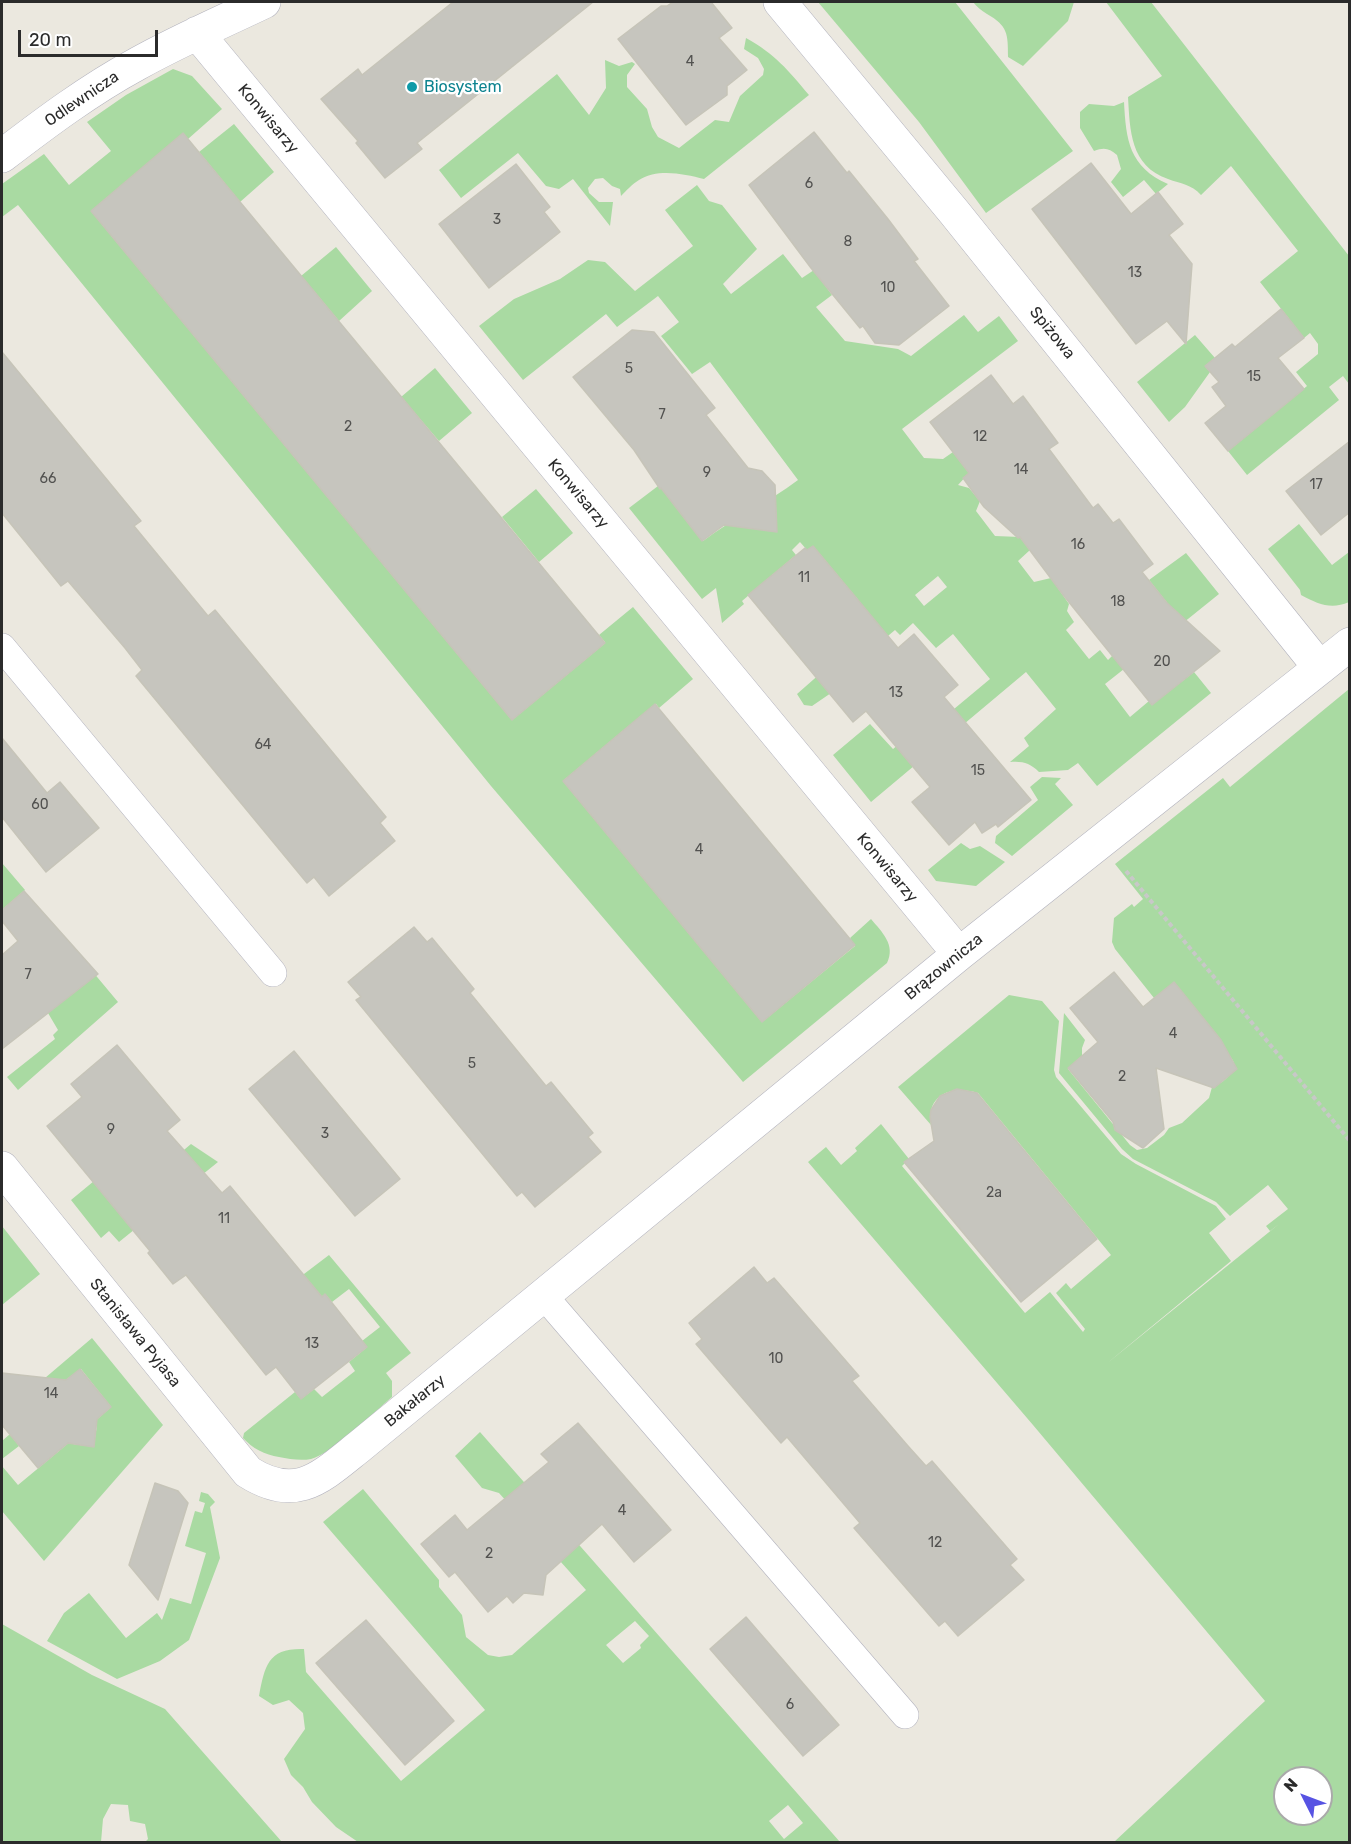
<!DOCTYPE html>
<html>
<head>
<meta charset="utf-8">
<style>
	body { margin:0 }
	#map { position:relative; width:1351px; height:1844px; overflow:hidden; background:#ebe8df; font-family:Rubik,sans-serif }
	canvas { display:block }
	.frame { position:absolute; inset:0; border:3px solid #2b2b2b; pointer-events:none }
	.north { position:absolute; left:1273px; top:1766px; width:60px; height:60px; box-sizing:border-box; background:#fff; border:2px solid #aaa; border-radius:50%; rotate:312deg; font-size:16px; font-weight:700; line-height:24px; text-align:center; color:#2b2b2b }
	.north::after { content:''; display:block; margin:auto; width:21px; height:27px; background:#5753e3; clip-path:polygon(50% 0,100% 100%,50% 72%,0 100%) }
	.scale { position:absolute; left:18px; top:30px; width:140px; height:27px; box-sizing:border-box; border:3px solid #2b2b2b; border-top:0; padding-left:8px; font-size:18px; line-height:21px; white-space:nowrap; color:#2b2b2b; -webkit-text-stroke:4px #fff; paint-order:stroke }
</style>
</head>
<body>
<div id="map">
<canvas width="1351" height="1844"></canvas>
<div class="frame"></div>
<div class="north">N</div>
<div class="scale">20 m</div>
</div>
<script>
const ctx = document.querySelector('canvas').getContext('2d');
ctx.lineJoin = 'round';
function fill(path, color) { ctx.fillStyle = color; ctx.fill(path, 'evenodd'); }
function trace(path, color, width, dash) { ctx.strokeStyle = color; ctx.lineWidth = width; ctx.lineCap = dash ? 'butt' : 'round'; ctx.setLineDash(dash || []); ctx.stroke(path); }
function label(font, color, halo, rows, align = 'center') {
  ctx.font = font + ' Rubik,sans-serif'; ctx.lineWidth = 4.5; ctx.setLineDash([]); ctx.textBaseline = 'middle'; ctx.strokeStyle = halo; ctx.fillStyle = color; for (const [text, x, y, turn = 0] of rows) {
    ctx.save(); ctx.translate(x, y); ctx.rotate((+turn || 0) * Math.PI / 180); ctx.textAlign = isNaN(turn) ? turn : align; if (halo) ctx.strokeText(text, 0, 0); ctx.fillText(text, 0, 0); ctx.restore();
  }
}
fill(new Path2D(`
	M818 2H955L1073 151 986 213 919 122Z
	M973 2H1074L1068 21 1023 66 1008 57C1008 34 1008 26 987 14 981 10 977 7 973 2Z
	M1106 2H1151L1349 256V384L1343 376 1329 387 1339 400 1247 475 1228 451 1307 386 1296 372 1318 354V344L1310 333 1304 338 1260 282 1298 251 1231 166 1201 195C1191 184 1181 184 1168 179 1130 166 1130 130 1128 97L1162 76Z
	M746 38C775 54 788 70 809 95L704 179C684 174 658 168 639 180 632 184 626 191 621 196L620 189 612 186 603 178 595 179 588 188 589 193 599 202H613L610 226 573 179 559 189 546 186 518 153 461 198 439 170 557 74 589 115 606 88 605 60 619 66 632 62 635 64 627 75V87L647 109 652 127 658 137 679 148 715 120 729 122 740 96 763 75 764 69 758 58 744 49Z
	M173 69 192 76 222 109 188 139 183 134 91 211 512 720 604 644 605 642 599 635 633 607 693 679 659 708 656 704 654 705 563 781 762 1022 855 946 850 938 871 919C882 932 896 945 887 963L743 1082 491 786 18 205 2 217V184L44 154 69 185 111 151 87 122 126 95Z
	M1124 102C1126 140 1129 167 1168 184L1156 194 1144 180 1123 197 1111 182 1121 169 1117 155C1109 148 1104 147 1094 151L1080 128V112L1089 104 1114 106Z
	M234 124 274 172 240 202 199 152Z
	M697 185 709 201 722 205 757 249 723 284 731 294 783 254 802 278 814 270 832 295 816 307 845 341 898 349 911 356 964 315 978 332 999 316 1018 341 902 429 924 458 943 459 953 452 969 473 958 485 969 488 980 501 976 511 995 536 1020 537 1030 550 1018 561 1034 582 1051 578 1069 604 1067 611 1074 622 1066 630 1089 659 1100 650 1108 660 1113 655 1124 669 1105 684 1130 717 1149 701 1152 704 1194 672 1211 693 1097 786 1078 763 1068 770 1039 772C1030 763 1023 761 1010 762L1029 746 1024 738 1056 709 1026 672 871 802 833 755 870 724 893 749 930 718 936 724 990 679 953 634 936 648 913 623 900 635 895 630 863 657 831 693 812 706 804 705 797 694 822 672 859 601 813 546 807 550 800 542 792 550 796 555 742 601 744 604 722 623 716 588 702 599 629 508 658 486 660 489 668 483 685 519 703 541C733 518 768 503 798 480L710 362 692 374 661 336 679 322 658 296 617 327 606 314 523 380 479 326 514 299 560 279 588 260 605 262 635 291 693 246 665 210ZM938 576 947 587 924 606 915 595Z
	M336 247 372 291 339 321 301 276Z
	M1195 335 1215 358 1205 366 1210 372 1185 407 1169 422 1137 382Z
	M435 368 472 413 439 441 401 397Z
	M536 489 573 533 539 562 502 517Z
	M1299 524 1332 565 1349 552V602C1331 610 1318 604 1301 595L1300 590 1268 549Z
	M1186 553 1219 594 1183 623 1149 580Z
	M1349 689V1842H1114L1265 1701 1033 1425 808 1162 826 1147 841 1165 857 1151 855 1148 881 1124 909 1159 902 1166 1025 1313 1050 1292 1083 1332 1085 1329 1056 1293 1066 1283 1071 1289 1111 1255 978 1093C952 1085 926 1094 931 1125L898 1087 1009 995 1042 1001 1059 1021 1054 1070 1056 1077 1121 1154 1136 1164 1216 1206 1226 1219 1209 1233 1231 1261 1105 1365 1279 1224 1270 1231 1266 1226 1288 1209 1268 1185 1230 1216 1216 1202 1133 1159 1122 1149 1059 1073 1064 1013 1085 1040 1082 1048V1056L1068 1069 1130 1145 1137 1150 1147 1148 1164 1135 1169 1128 1182 1123 1209 1098 1212 1087C1222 1084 1234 1074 1234 1063L1232 1059 1174 983 1154 998 1115 949 1112 942 1114 918 1132 904 1134 907 1143 899 1115 864 1223 778 1230 787ZM1285 1778H1321V1814H1285Z
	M1042 777 1061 778 1055 784 1073 805 1012 856 995 843 996 836 1038 800 1030 787Z
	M961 843 970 849 980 846 1005 862 976 886 936 881 928 870Z
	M2 863 25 890 2 910Z
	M47 917 118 1002 18 1090 7 1077 55 1039 53 1035 58 1030 48 1013Z
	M191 1144 218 1162 119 1242 109 1231 101 1238 71 1200 94 1181 166 1165Z
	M2 1226 40 1274 2 1305Z
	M329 1255 411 1353 386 1373 392 1381V1397C373 1413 333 1453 311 1459 301 1461 289 1459 279 1457 265 1455 252 1448 243 1438L244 1433 295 1392 301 1399 314 1389 322 1397 355 1371 349 1362 366 1348 362 1341 380 1327 349 1289 332 1302 325 1294 268 1339 250 1315Z
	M92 1338 163 1425 44 1561 2 1511V1466L18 1485 71 1441 73 1444 86 1446 95 1438 97 1425 94 1422 111 1407 81 1369 66 1380 45 1378Z
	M480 1432 840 1842H358L336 1827 312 1802 303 1787 291 1775 284 1759 305 1729 303 1713 289 1700 273 1705 259 1696C265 1665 268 1648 304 1649L306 1672 401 1781 485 1710 323 1522 363 1489 439 1580V1587L462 1615 466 1637 488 1655 499 1657 512 1655 586 1590 499 1493 482 1488 455 1456ZM635 1621 649 1636 640 1645 641 1648 623 1663 606 1645ZM788 1805 803 1823 784 1839 769 1821Z
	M10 1434 19 1446 2 1459V1441Z
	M201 1492 208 1494 215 1502 210 1507 220 1558 189 1640 160 1661 117 1679 47 1641 64 1613 89 1593 126 1638 157 1613 162 1620 170 1598 191 1604 206 1553 185 1546 195 1511 202 1513 205 1503 199 1501Z
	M2 1624 92 1675 165 1709 282 1842H145L148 1839 145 1824 130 1821 128 1805 111 1804 103 1819 101 1842H2Z`), '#a9daa2');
const building = new Path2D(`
	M453 2H593L417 143 422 149 385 178 356 143 358 141 321 99 358 69 362 75Z
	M673 2H711L732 28 719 38 747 70 727 86V95L686 125 618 39 661 6H667Z
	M814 132 847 173 849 171 888 219 918 259 914 261 949 306 899 345 875 343 863 326 860 328 811 268 749 185Z
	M183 133 605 643 512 720 91 211Z
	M1091 163 1131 214 1158 192 1183 224 1169 235 1192 264 1186 344 1167 321 1136 344 1032 209Z
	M516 164 550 207 544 212 560 232 489 288 439 224Z
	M1281 309 1304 338 1278 358 1304 389 1228 451 1205 423 1226 406 1212 387 1219 382 1205 366 1232 344 1235 347Z
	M632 330 654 332 715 408 706 415 748 468 762 471 775 485 777 532 724 525 702 541 661 488 660 489 634 450 573 377Z
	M2 352 141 521 134 526 208 616 215 610 386 817 380 823 395 841 329 896 314 877 307 883 136 676 142 670 125 648 68 581 61 586 2 513Z
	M991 375 1013 404 1023 396 1058 443 1049 449 1093 508 1098 504 1113 523 1119 519 1153 564 1142 572 1167 603 1220 651 1152 705 1064 596 1020 537 1018 538 984 507 963 478 969 473 930 422Z
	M1350 441V512L1321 535 1286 491Z
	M813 546 898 648 914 634 958 685 944 697 1031 800 998 827 996 824 982 833 975 822 949 845 912 802 930 787 866 711 853 722 748 595 805 548 807 550Z
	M655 704 855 945 762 1022 563 781Z
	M2 738 47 793 60 782 99 828 46 872 2 817Z
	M24 891 98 974 2 1049V955L18 941 2 921V910Z
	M414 927 427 942 432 938 474 989 470 993 546 1086 551 1082 593 1133 588 1137 601 1152 535 1207 522 1192 517 1196 356 1000 361 997 348 982Z
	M1114 972 1143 1007 1174 982 1221 1040 1237 1069 1214 1088 1156 1068 1164 1129 1143 1148 1115 1130 1113 1122 1068 1068 1098 1042 1070 1008Z
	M117 1045 180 1120 167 1131 222 1193 230 1186 322 1297 325 1294 367 1347 301 1399 276 1367 266 1375 186 1275 173 1284 148 1253 150 1251 47 1126 82 1097 71 1084Z
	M294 1051 400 1179 355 1216 249 1089Z
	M957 1089 977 1093 1097 1239 1021 1302 904 1162 934 1141 930 1117 931 1110 940 1096Z
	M754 1267 767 1283 774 1278 859 1376 852 1381 908 1446 926 1466 932 1461 1017 1559 1010 1565 1024 1580 958 1636 945 1621 939 1626 854 1528 860 1523 787 1437 781 1443 696 1344 702 1339 689 1323Z
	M80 1369 111 1407 97 1419 94 1447 68 1443 38 1468 2 1425V1373L66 1380Z
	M578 1423 671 1530 634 1562 602 1524 546 1575 543 1595 524 1593 513 1603 507 1596 488 1612 455 1572 449 1577 421 1544 455 1515 467 1530 549 1462 541 1454Z
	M155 1483 178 1491 188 1503 158 1600 129 1565Z
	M746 1617 839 1725 803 1756 710 1649Z
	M366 1620 454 1721 405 1765 316 1663Z`);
fill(building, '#c6c5be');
trace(building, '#c6c4b8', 1.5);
const lane = new Path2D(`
	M2 647 273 973
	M544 1296 905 1715`);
const street = new Path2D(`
	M780 2 954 212 1320 668
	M197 33 959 954
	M2 156C45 123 89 90 137 64 178 41 222 22 264 2
	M2 1168 248 1472C297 1503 321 1477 360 1446L959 954 1350 644`);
trace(lane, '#b2b2bd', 28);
trace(street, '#b2b2bd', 34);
trace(new Path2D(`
	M1126 871 1350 1141`), '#c8c8c8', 4, [4.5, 3]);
trace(lane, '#fff', 27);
trace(street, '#fff', 33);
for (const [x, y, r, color] of [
	[412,87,6,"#0f9aa8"]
]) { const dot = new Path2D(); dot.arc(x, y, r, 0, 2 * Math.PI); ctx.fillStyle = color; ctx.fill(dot); trace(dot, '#fff', 2); }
label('14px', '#525250', null, [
	["4",690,62],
	["6",809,184],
	["3",497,220],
	["8",848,242],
	["13",1135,273],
	["10",888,288],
	["5",629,369],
	["15",1254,377],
	["7",662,415],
	["2",348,427],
	["12",980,437],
	["14",1021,470],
	["9",707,473],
	["66",48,479],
	["17",1316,485],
	["16",1078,545],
	["11",804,578],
	["18",1118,602],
	["20",1162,662],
	["13",896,693],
	["64",263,745],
	["15",978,771],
	["60",40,805],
	["4",699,850],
	["7",28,975],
	["4",1173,1034],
	["5",472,1064],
	["2",1122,1077],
	["9",111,1130],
	["3",325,1134],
	["2a",994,1193],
	["11",224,1219],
	["13",312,1344],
	["10",776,1359],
	["14",51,1394],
	["4",622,1511],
	["12",935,1543],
	["2",489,1554],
	["6",790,1705]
]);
label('16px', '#0d838f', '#fff', [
	["Biosystem",424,87]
], 'left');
label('16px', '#2b2b2b', '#fff', [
	["Odlewnicza",82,99,-34],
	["Konwisarzy",268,119,50],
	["Spiżowa",1052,333,51],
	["Konwisarzy",578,494,50],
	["Konwisarzy",887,868,50],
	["Brązownicza",944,967,-39],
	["Stanisława Pyjasa",135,1333,51],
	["Bakałarzy",415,1401,-39]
]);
</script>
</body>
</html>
